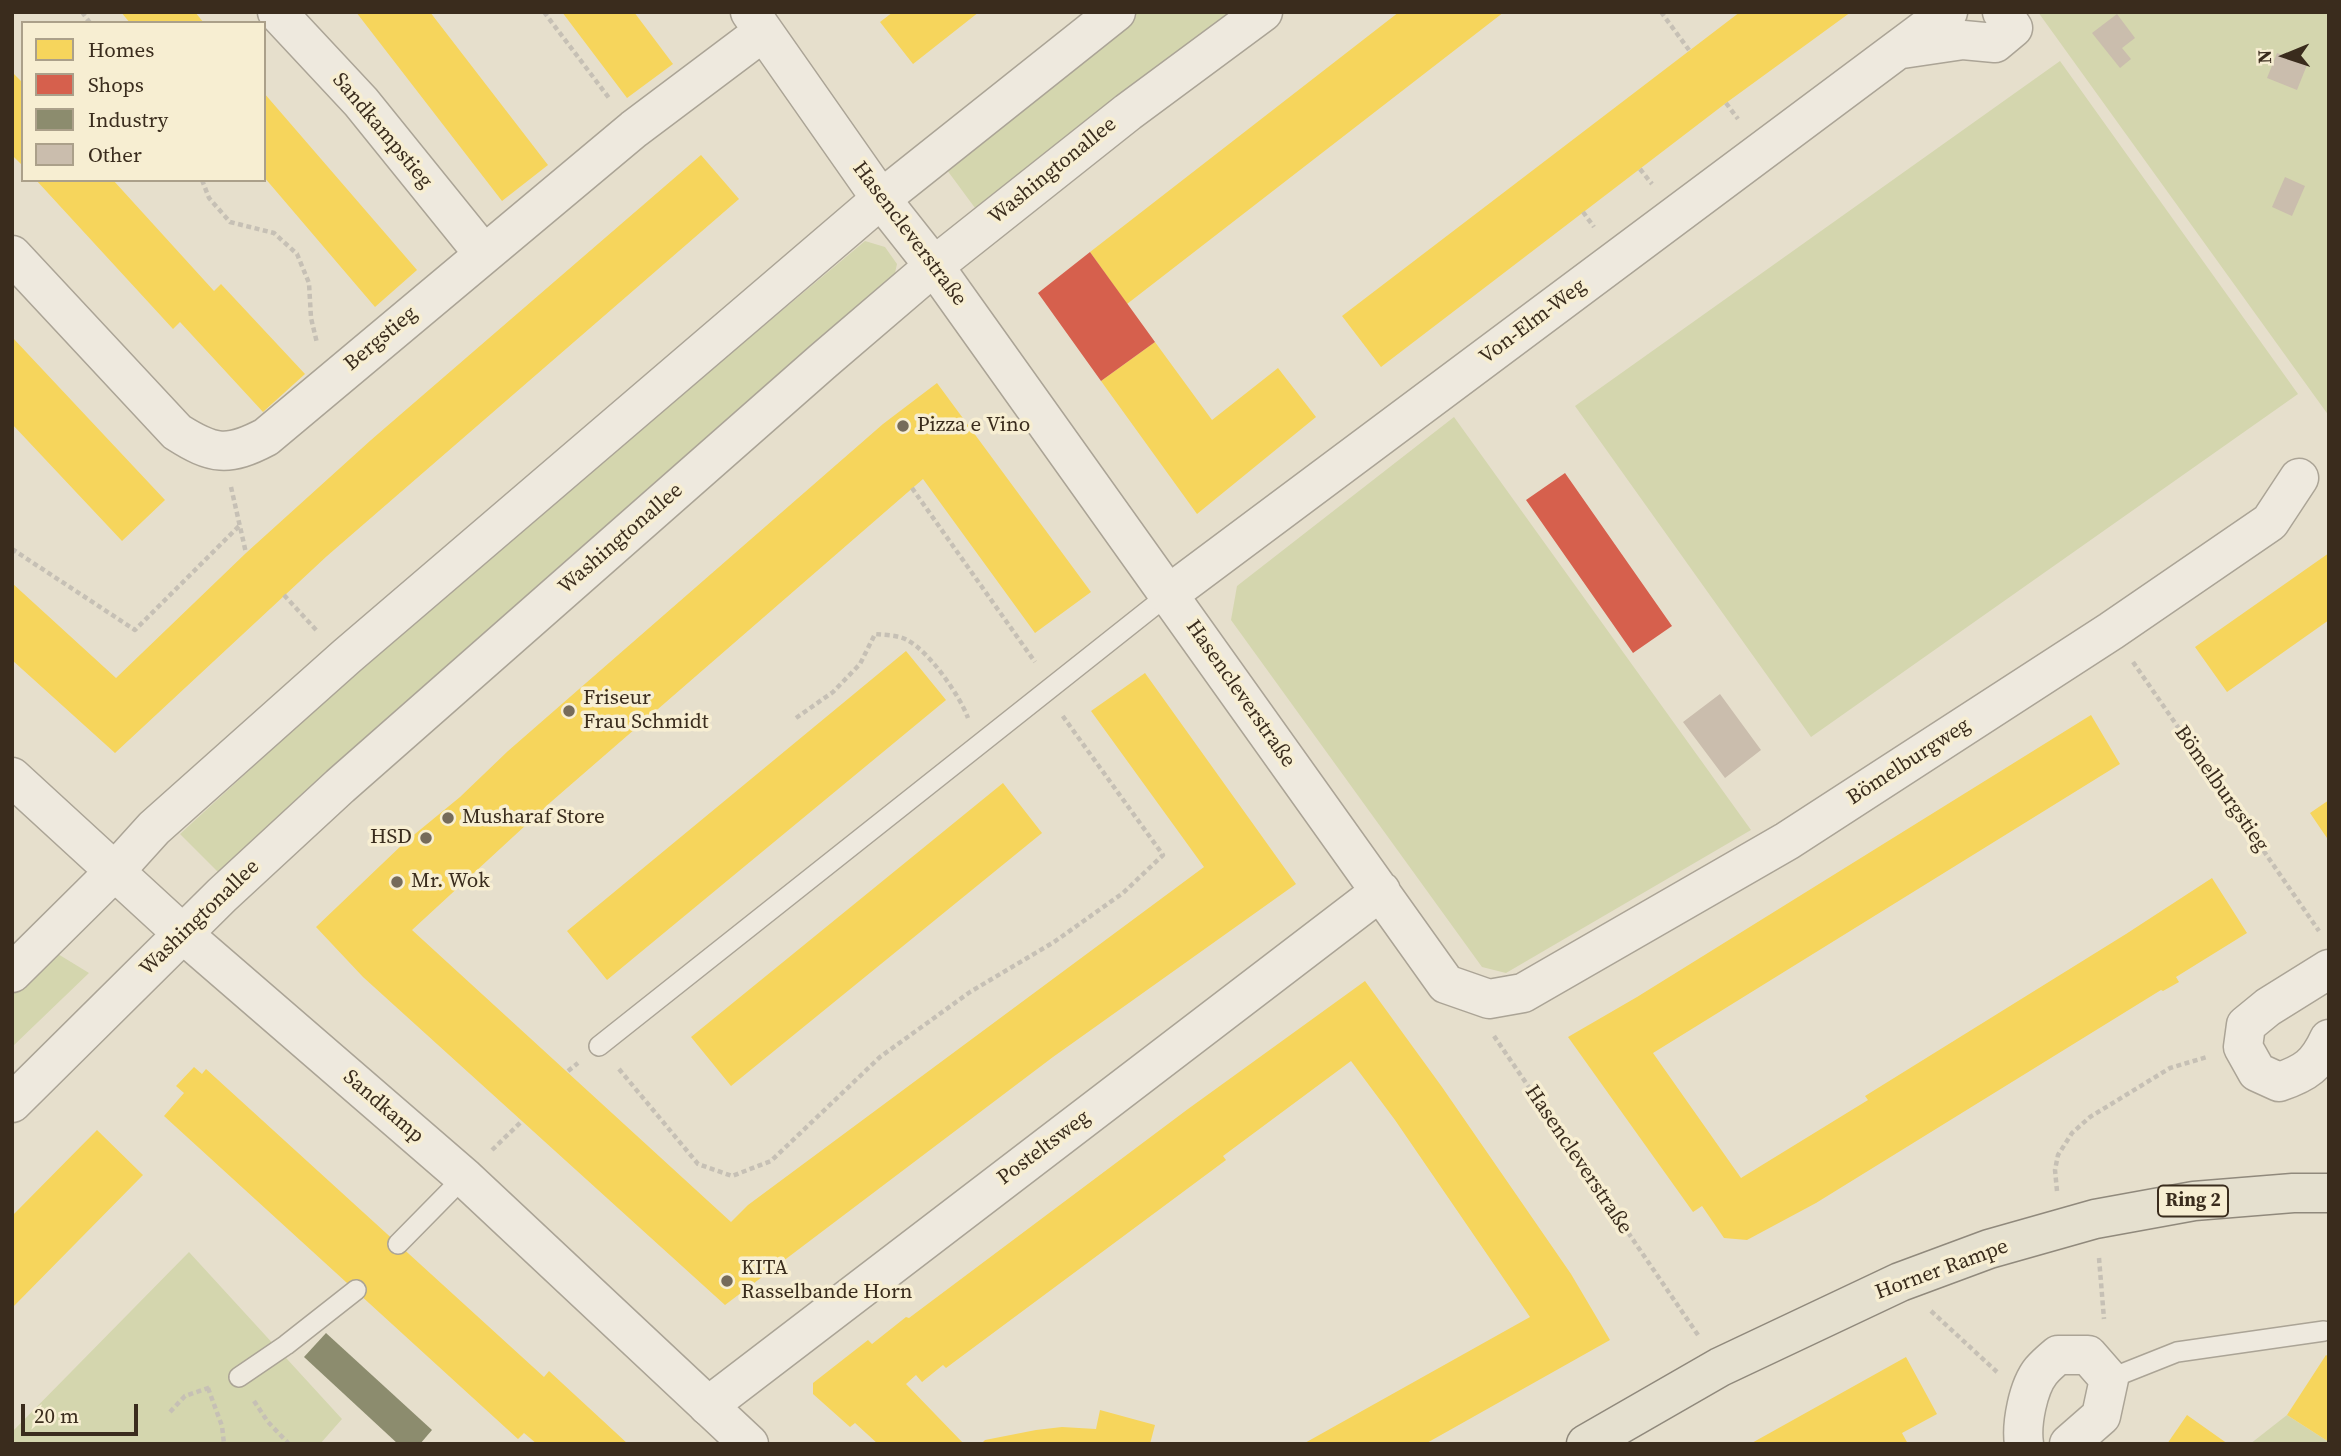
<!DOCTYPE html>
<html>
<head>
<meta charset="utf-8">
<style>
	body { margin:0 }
	#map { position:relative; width:2341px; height:1456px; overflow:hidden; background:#e6dfcc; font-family:"Source Serif 4",serif }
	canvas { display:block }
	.frame { position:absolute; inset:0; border:14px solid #3a2c1d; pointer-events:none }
	.legend { position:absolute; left:21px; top:21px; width:245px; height:161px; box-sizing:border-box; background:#f7eed2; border:2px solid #aba08a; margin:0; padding:9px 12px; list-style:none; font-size:21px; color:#3a2c1d }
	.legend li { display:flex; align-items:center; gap:14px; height:35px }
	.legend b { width:35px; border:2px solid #aba08a }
	.north { position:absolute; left:2250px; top:21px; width:70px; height:70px; -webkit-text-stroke:5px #f7eed2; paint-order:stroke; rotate:268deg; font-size:19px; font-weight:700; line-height:28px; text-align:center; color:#3a2c1d }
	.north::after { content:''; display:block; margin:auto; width:24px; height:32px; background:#3a2c1d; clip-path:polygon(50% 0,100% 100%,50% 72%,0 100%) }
	.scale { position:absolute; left:21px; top:1404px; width:117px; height:32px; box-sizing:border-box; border:4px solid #3a2c1d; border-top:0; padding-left:9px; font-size:21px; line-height:24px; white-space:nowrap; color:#3a2c1d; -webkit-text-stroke:5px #f7eed2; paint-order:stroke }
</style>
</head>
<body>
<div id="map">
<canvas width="2341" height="1456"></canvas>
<div class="frame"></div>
<ul class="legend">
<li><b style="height:19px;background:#f6d55c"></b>Homes</li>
<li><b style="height:19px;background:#d6604d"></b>Shops</li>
<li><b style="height:19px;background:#8c8c6e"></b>Industry</li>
<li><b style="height:19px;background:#cabdad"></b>Other</li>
</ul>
<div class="north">N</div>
<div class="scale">20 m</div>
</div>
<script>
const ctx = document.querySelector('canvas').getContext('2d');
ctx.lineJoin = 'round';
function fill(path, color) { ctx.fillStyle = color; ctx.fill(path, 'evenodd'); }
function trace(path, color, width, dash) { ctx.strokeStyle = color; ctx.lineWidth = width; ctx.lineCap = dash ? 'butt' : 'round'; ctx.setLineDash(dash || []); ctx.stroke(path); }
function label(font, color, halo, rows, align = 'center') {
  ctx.font = font + ' "Source Serif 4",serif'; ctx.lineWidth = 7; ctx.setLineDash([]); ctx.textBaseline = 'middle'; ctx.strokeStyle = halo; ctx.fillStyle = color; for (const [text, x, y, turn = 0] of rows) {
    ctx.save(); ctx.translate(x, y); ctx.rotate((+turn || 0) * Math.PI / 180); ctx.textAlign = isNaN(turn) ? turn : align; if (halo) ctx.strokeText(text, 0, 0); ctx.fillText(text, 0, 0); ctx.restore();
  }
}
fill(new Path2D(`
	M1133 12H1248L978 212 944 166Z
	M2038 12H2329V416Z
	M2060 61 2298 394 1811 737 1575 406Z
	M865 241 885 247 897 264 893 282 224 878 180 834 415 618Z
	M1454 417 1751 830 1506 973 1482 967 1231 620 1237 586Z
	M53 951 89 973 12 1047V992Z
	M189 1252 342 1419 320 1444H12V1432Z
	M2287 1415 2329 1442V1444H2250Z`), '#d4d6ae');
fill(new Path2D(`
	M121 12H195L204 23H130Z
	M356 12H430L548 165 502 201Z
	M562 12H634L673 64 627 98Z
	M893 12H979L913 64 880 22Z
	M1399 12H1504L1127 304 1090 252Z
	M1740 12H1851L1726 103 1381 367 1342 316Z
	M12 72 23 83V166L12 155Z
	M264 93 417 270 375 307 264 177Z
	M701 155 739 199 327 556 115 753 12 660V583L116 678 246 553 371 440Z
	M36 180H113L214 291 221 284 305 374 263 412 180 322 173 329Z
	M12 337 165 500 122 541 12 424Z
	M1155 342 1212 420 1278 368 1316 417 1197 514 1101 381Z
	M937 383 1091 592 1035 633 923 479 552 801 412 930 731 1222 748 1205 1204 867 1091 711 1145 673 1296 884 1053 1057 725 1305 363 977 316 927 404 843 460 797 508 751 883 424Z
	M2329 553V620L2227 692 2195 647Z
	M906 651 946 700 607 980 567 931Z
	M2091 715 2120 764 1653 1053 1741 1178 1868 1100 1865 1096 2126 934 2212 878 2247 933 2176 977 2179 982 2163 991 2161 990 1816 1203 1747 1240 1724 1238 1702 1206 1693 1212 1568 1037 1637 997Z
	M1003 783 1042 833 731 1086 691 1037Z
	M2329 800V841L2310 813Z
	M1365 981 1442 1087 1571 1274 1610 1340 1425 1444H1303L1530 1317 1395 1120 1351 1061 1223 1156 1226 1160 946 1368 943 1365 922 1382 916 1375 906 1384 964 1444H878L855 1423 850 1427 813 1394V1383L868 1340 872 1344 906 1317 909 1318 1188 1109Z
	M194 1067 202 1074 206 1069 544 1377 549 1371 628 1444H537L524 1433 518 1439 164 1116 184 1093 176 1086Z
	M97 1130 143 1175 12 1308V1216Z
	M2326 1355 2329 1357V1442L2287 1415Z
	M1906 1357 1937 1414 1902 1433 1908 1444H1750Z
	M1100 1410 1155 1425 1150 1444H981L985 1440 1036 1430 1062 1427 1096 1429Z
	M2187 1415 2228 1444H2167Z`), '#f6d55c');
fill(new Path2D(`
	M1090 252 1155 342 1101 381 1038 293Z
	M1565 473 1672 626 1633 653 1526 500Z`), '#d6604d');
fill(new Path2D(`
	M326 1333 432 1430 420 1444H398L304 1357Z`), '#8c8c6e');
fill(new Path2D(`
	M2117 14 2135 38 2122 48 2131 59 2120 68 2092 33Z
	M2277 53 2307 65 2297 90 2267 78Z
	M2285 177 2305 186 2292 216 2272 207Z
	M1720 694 1761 750 1725 778 1683 722Z`), '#cabdad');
const service = new Path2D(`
	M599 1046 1169 594
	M398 1244 464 1177
	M239 1377 286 1345 356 1290
	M2109 1379 2177 1352 2324 1331`);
const minor = new Path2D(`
	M277 12 361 102 483 253
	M750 12 881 199 934 266 1446 984 1489 999 1523 993 1787 841 2111 631 2270 522 2299 478
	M1902 49 1963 40 1995 43 2013 28 2002 12
	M12 255 177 432C213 455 228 457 266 437L634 129 763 32
	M1169 594 1948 12
	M2329 969 2268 1007 2246 1025 2243 1047 2257 1072 2279 1082C2306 1073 2317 1065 2329 1039
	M708 1406 1381 891
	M2024 1444C2021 1424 2028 1387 2041 1371 2046 1365 2052 1360 2058 1355H2088L2109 1379 2101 1416 2069 1444`);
const tertiary = new Path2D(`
	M12 777 183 934 464 1177 749 1444
	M12 973 116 870 154 828 347 656 881 199 1116 12
	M12 1103 222 895 340 786 823 361 934 266 1128 112 1263 12`);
const primary = new Path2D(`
	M1586 1444 1720 1367 1900 1282 1989 1249 2095 1219 2194 1201 2293 1193H2329`);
trace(service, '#aba496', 22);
trace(minor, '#aba496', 41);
trace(tertiary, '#aba496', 41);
trace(primary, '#90897c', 41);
trace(new Path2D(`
	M82 12 90 23
	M544 12 609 98
	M1661 12 1689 50
	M1726 103 1738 119
	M1640 169 1652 184
	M202 180 209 198 230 222 274 233 297 254 309 283 311 318 317 343
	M1583 212 1594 227
	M231 487 246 553
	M912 488 1035 662
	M12 549 135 630 240 525
	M284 595 317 631
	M2133 662 2319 931
	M796 718 833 692 860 664 875 634C885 635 898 635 907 640 929 651 960 696 968 718
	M1494 1036 1698 1335
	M619 1069 698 1164 732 1176 771 1161 880 1057 970 992 1054 942 1123 893 1163 855 1062 715
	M568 1071 578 1063
	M492 1150 522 1121
	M2057 1191 2055 1170 2058 1155 2072 1133 2090 1117 2170 1068 2207 1057
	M2099 1258 2104 1319
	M1931 1311 1997 1372
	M208 1388 222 1426 224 1444
	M254 1401 268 1422 289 1444
	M170 1412 185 1396 211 1387`), '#c6c0b5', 4.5, [5, 3.5]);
trace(service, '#eee9de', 19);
trace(minor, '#eee9de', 38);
trace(tertiary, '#eee9de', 38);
trace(primary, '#e5e0cf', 38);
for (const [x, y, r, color] of [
	[903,426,7,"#766b5a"],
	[569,711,7,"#766b5a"],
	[448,818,7,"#766b5a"],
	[426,838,7,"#766b5a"],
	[397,882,7,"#766b5a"],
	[727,1281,7,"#766b5a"]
]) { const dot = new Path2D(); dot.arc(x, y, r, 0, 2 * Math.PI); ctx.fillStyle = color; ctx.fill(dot); trace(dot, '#f7eed2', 2.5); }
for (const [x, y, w] of [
	[2193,1201,70]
]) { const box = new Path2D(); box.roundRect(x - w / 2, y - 15.5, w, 31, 5); ctx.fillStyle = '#f7eed2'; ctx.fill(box); trace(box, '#3a2c1d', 2); }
label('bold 19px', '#3a2c1d', null, [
	["Ring 2",2193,1201]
]);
label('21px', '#3a2c1d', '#f7eed2', [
	["Sandkampstieg",382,131,50],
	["Washingtonallee",1053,171,-39],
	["Hasencleverstraße",909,234,53],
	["Von-Elm-Weg",1533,322,-37],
	["Bergstieg",381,339,-40],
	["Washingtonallee",621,539,-41],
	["Hasencleverstraße",1240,694,55],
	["Bömelburgweg",1909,762,-33],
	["Bömelburgstieg",2221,789,55],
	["Washingtonallee",200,918,-44],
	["Sandkamp",383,1107,41],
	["Posteltsweg",1044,1148,-37],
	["Hasencleverstraße",1578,1160,56],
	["Horner Rampe",1942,1270,-20]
]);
label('21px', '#3a2c1d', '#f7eed2', [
	["Pizza e Vino",917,426],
	["Friseur",583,699],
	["Frau Schmidt",583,723],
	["Musharaf Store",462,818],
	["HSD",412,838,"right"],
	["Mr. Wok",411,882],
	["KITA",741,1269],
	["Rasselbande Horn",741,1293]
], 'left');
</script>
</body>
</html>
